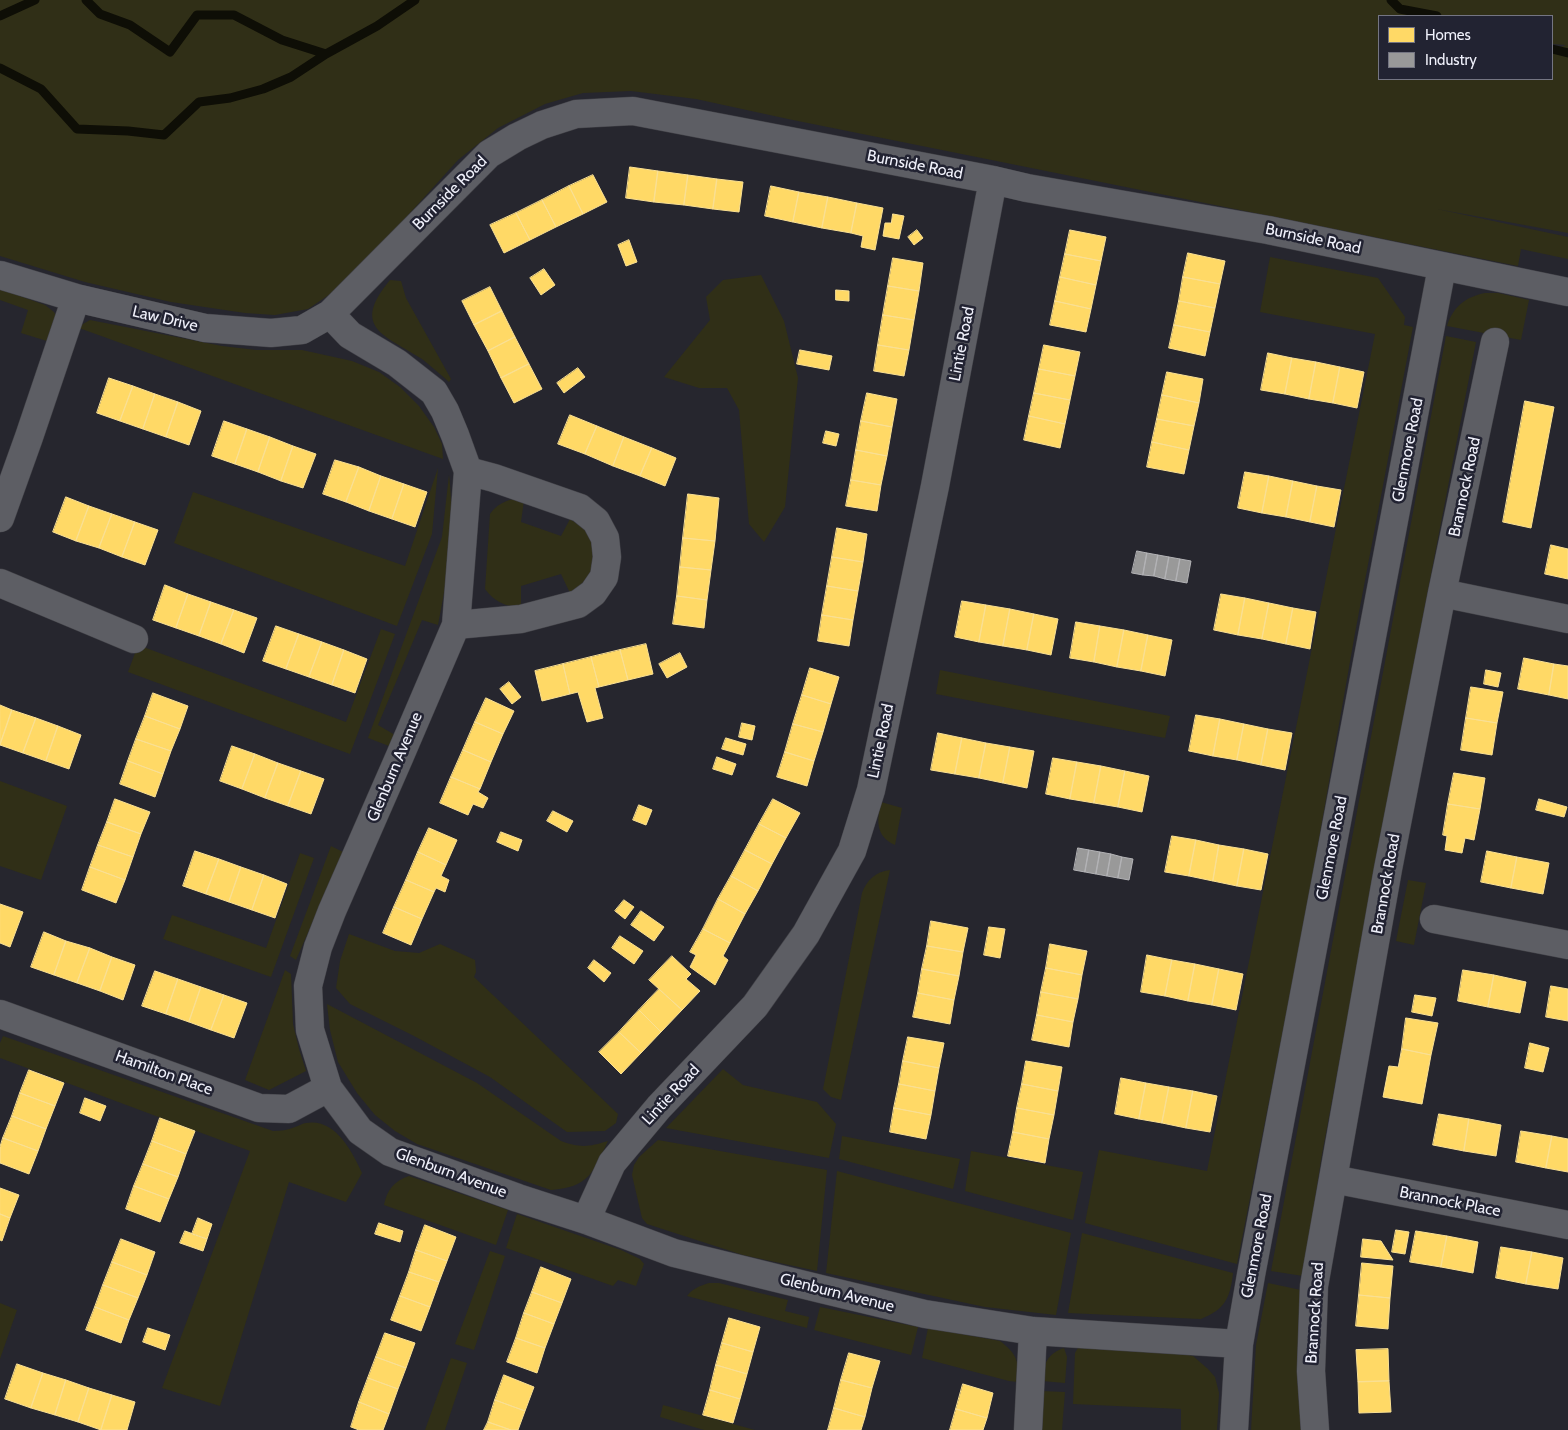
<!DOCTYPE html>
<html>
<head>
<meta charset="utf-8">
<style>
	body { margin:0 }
	#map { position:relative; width:1568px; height:1430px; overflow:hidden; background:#26262e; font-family:Cabin,sans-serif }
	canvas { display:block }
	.legend { position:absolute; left:1378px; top:15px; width:175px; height:65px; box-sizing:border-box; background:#222332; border:1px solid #747582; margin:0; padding:6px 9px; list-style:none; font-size:15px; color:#f0f1fb }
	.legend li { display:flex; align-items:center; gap:10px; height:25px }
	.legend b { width:25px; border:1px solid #747582 }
</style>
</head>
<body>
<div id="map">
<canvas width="1568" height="1430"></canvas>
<ul class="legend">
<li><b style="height:14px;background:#ffd966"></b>Homes</li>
<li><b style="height:14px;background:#999"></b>Industry</li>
</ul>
</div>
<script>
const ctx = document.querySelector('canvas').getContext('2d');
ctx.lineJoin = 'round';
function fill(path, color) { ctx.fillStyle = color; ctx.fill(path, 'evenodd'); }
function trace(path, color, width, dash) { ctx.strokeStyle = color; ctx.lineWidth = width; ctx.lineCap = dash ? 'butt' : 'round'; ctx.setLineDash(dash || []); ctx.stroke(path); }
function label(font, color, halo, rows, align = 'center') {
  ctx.font = font + ' Cabin,sans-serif'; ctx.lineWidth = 5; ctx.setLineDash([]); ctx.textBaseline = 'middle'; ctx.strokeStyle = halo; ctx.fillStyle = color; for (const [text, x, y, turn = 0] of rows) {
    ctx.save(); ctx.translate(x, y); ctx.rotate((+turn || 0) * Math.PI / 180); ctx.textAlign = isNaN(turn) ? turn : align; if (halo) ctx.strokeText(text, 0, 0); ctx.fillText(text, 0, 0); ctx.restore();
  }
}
fill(new Path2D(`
	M0 0H1568V233L1437 209 1568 237V259L1521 249 1518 266 788 119 696 99 631 91 583 93 545 104 498 128 458 160 371 256 339 288 308 309 275 315 245 313 171 302 85 282 0 256ZM1379 16H1552V44L1566 45 1552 50V79H1379Z
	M1270 257 1378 278 1405 317 1404 325 1413 327 1355 633 1306 913 1237 1264 1085 1223 1099 1150 1207 1171 1375 334 1260 312Z
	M761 275 784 321 798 378 785 507 764 542 749 524 739 410 727 388H699L664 377 710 320 706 297 723 280Z
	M390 280 401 281 406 298 451 379 449 382C440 374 431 366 422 359 385 335 350 328 390 280Z
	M0 289 45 305 54 312 58 320 50 342 21 333 28 310 0 300Z
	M1485 293H1498L1529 300 1521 340 1447 326C1453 307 1465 297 1485 293Z
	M90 320 222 346 256 350H302L352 361 379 372 400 387 419 406 434 427 442 444 443 459 79 328 83 324Z
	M1446 336 1476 342 1408 693 1322 1154 1303 1276 1271 1271Z
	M438 468 432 534 397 626 174 543 193 492 405 566Z
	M449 475C455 525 448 576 438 625L422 620 378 725 395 735 389 746 368 738 442 537Z
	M517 498 524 500 521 522 561 536 570 519C586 530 593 534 593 554 593 557 594 562 593 566 591 578 579 586 570 593L561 574 521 586V607C505 607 494 601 485 589L490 514C497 504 505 501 517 498Z
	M381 629 395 634 350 754 128 672 138 645 346 722Z
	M940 670 1170 716 1165 738 936 694Z
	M0 781 67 806 41 880 0 866Z
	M881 802 902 808 895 845C875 836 877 820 881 802Z
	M331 846 343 852 296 960 290 956Z
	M300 853 314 858 271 977 163 939 172 915 266 948Z
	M890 870 841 1100 831 1097 823 1089 862 893C867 880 875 872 890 870Z
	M1408 880 1426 883 1414 945 1396 941Z
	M349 934 395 951 419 953 440 944 475 960 476 972 474 977 618 1114 616 1123 605 1131 567 1132 490 1077 414 1036 350 1004 336 988 340 961Z
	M285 970 291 974 293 1024 299 1049 306 1071 269 1090 245 1080Z
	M327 1004 477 1083 561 1141C580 1148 589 1147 608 1141 593 1172 590 1187 551 1190L417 1144 395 1131 375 1115 357 1093 338 1062 330 1030Z
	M3 1036 273 1131C281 1131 287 1130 295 1127 299 1126 303 1123 306 1123 335 1118 352 1151 362 1173L346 1202 289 1182 220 1406 162 1388 250 1151 0 1058V1043Z
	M723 1069 743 1085 817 1102 836 1124 829 1158 666 1128Z
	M842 1136 960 1159 953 1189 839 1159Z
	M658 1140 827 1170 817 1271 743 1255 647 1224 642 1218 632 1175 634 1165 639 1157Z
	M971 1151 1083 1172 1073 1220 965 1191Z
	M837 1171 1071 1233 1056 1315 985 1307 826 1273Z
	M409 1176 508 1210 496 1245 384 1205C387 1190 394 1181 409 1176Z
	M517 1214 621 1250 640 1259 644 1264 636 1286 618 1280 613 1286 506 1248Z
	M1082 1233 1233 1273C1230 1299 1225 1309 1201 1319L1068 1313Z
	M490 1251 505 1256 474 1350 455 1344Z
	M709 1283H719L788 1300 785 1311 809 1317 807 1328 687 1296C693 1288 700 1286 709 1283Z
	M1268 1283 1301 1290 1297 1373 1301 1430H1251L1256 1345Z
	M0 1303 17 1310 0 1359Z
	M820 1307 918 1327 911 1355 814 1330Z
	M928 1328 1000 1341C1017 1354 1019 1361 1018 1382L1009 1381 922 1358Z
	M1064 1348 1067 1357 1065 1383 1042 1381C1043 1364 1048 1353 1064 1348Z
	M1078 1348 1119 1349 1179 1353 1193 1356 1208 1369 1215 1377 1219 1393 1217 1430H1181V1409L1073 1404 1075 1353Z
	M451 1358 467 1363 445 1430H425Z
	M1040 1391 1065 1392 1062 1430H1039Z
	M663 1405 755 1430H704L660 1417Z`), '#302f17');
const homes = new Path2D(`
	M630 167 658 171 654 202 626 198Z
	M658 171 688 175 684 205 654 202Z
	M593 175 607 202 583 214 569 186Z
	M688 175 717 179 713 209 684 205Z
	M717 179 743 182 739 212 713 209Z
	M569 186 583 214 556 227 542 200Z
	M771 186 799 192 793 222 765 216Z
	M799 192 828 197 822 228 793 222Z
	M828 197 857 203 851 233 822 228Z
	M542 200 556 227 530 240 516 213Z
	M857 203 883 208 875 250 861 247 863 236 851 233Z
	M516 213 530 240 504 253 490 225Z
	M893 214 904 216 899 239 883 236 885 223H891Z
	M917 230 923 238 914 245 908 237Z
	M1070 230 1106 237 1101 261 1065 254Z
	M629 240 637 262 626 266 618 245Z
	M1188 253 1225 261 1220 284 1183 277Z
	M1065 254 1101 261 1096 285 1060 277Z
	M893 258 923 263 919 291 888 286Z
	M544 269 555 285 541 295 530 278Z
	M1060 277 1096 285 1091 309 1055 301Z
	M1183 277 1220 284 1215 308 1179 301Z
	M888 286 919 291 914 320 883 315Z
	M490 287 502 311 474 325 462 301Z
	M836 290 849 291V301L836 300Z
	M1055 301 1091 309 1086 332 1050 325Z
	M1179 301 1215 308 1210 332 1174 325Z
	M502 311 515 337 488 351 474 325Z
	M883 315 914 320 909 350 878 345Z
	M1174 325 1210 332 1205 356 1169 348Z
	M515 337 529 364 501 378 488 351Z
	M878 345 909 350 904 376 874 371Z
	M1044 345 1080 352 1075 376 1039 369Z
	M800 350 832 356 829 370 797 364Z
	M1268 353 1292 358 1285 394 1261 390Z
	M1292 358 1316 362 1309 399 1285 394Z
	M1316 362 1340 367 1333 403 1309 399Z
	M529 364 542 389 514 403 501 378Z
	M1340 367 1364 372 1357 408 1333 403Z
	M578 368 585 377 564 393 557 383Z
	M1039 369 1075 376 1070 400 1034 393Z
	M1167 372 1203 379 1199 403 1162 395Z
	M109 378 133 386 120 421 97 413Z
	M133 386 155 394 143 429 120 421Z
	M867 393 897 399 892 427 861 421Z
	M1034 393 1070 400 1065 424 1029 416Z
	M155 394 178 402 166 437 143 429Z
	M1162 395 1199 403 1194 426 1157 419Z
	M1525 401 1554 407 1531 528 1503 522Z
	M178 402 201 411 189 445 166 437Z
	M570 415 597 426 585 454 558 444Z
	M1029 416 1065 424 1060 448 1024 440Z
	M1157 419 1194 426 1189 450 1152 442Z
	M224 421 247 429 235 464 212 456Z
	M861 421 892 427 887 456 856 450Z
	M597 426 624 437 613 466 585 454Z
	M247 429 270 437 258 472 235 464Z
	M826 431 839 434 836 446 823 443Z
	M270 437 293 446 281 481 258 472Z
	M624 437 652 448 640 476 613 466Z
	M1152 442 1189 450 1184 474 1147 467Z
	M293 446 316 454 303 488 281 481Z
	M652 448 676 458 665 486 640 476Z
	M856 450 887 456 881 485 851 480Z
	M335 460 359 467 346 502 323 494Z
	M359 467 381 476 369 511 346 502Z
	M1245 472 1269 476 1262 513 1238 508Z
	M381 476 404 484 392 519 369 511Z
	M1269 476 1293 481 1286 517 1262 513Z
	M851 480 881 485 877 511 846 506Z
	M1293 481 1317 486 1310 522 1286 517Z
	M404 484 427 492 415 527 392 519Z
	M1317 486 1341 490 1334 527 1310 522Z
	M688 494 719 498 715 541 683 538Z
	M66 497 89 506 76 541 53 532Z
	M89 506 112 514 99 548 76 541Z
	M112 514 135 522 122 557 99 548Z
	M135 522 158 530 145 565 122 557Z
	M837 528 867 534 863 562 832 557Z
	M683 538 715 541 711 570 680 567Z
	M1551 545 1568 549V579L1545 574Z
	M832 557 863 562 858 591 827 586Z
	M680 567 711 570 707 600 677 596Z
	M165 585 188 594 176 628 153 620Z
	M827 586 858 591 853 620 822 615Z
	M188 594 211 602 199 636 176 628Z
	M1221 594 1245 598 1238 635 1214 630Z
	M677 596 707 600 704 628 673 624Z
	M1245 598 1269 603 1262 639 1238 635Z
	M962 601 986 605 979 642 955 637Z
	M211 602 234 610 221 644 199 636Z
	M1269 603 1293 608 1286 644 1262 639Z
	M986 605 1010 609 1003 646 979 642Z
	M1293 608 1316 612 1310 649 1286 644Z
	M1010 609 1034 614 1027 650 1003 646Z
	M234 610 257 618 244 653 221 644Z
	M1034 614 1058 619 1051 655 1027 650Z
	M822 615 853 620 849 646 818 641Z
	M1076 622 1100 626 1094 662 1070 658Z
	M276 626 299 634 286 669 263 661Z
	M1100 626 1124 630 1117 667 1094 662Z
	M1124 630 1148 635 1141 671 1117 667Z
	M299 634 322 642 309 677 286 669Z
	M1148 635 1172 640 1165 676 1141 671Z
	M322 642 344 650 332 685 309 677Z
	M646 644 653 674 628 680 620 650Z
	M344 650 367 659 355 693 332 685Z
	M620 650 628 680 599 687 591 657Z
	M680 653 687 667 667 678 659 664Z
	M591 657 599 687 595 688 603 718 587 722 578 692 570 694 563 664Z
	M1524 658 1554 664 1549 695 1518 689Z
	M563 664 570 694 542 701 535 671Z
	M1554 664 1568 666V699L1549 695Z
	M810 668 839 677 831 704 802 695Z
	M1486 670 1501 673 1498 687 1484 684Z
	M509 682 521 697 512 704 500 689Z
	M1471 687 1503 692 1497 723 1466 718Z
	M153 693 188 706 180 729 145 716Z
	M802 695 831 704 823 732 793 724Z
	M486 698 514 711 503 734 475 722Z
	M0 705 12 710 0 745Z
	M12 710 36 718 23 753 0 745Z
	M1196 715 1220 719 1213 756 1189 751Z
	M145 716 180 729 171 751 136 739Z
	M36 718 58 726 46 761 23 753Z
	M1466 718 1497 723 1492 755 1461 750Z
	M1220 719 1244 724 1237 760 1213 756Z
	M475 722 503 734 491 762 463 750Z
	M742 723 755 726 752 740 739 737Z
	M793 724 823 732 814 761 785 752Z
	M1244 724 1268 729 1261 765 1237 760Z
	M58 726 81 735 69 769 46 761Z
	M1268 729 1292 733 1285 770 1261 765Z
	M938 733 962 738 955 774 931 770Z
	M726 738 746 744 743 755 722 749Z
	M962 738 986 743 979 778 955 774Z
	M136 739 171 751 163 774 128 761Z
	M986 743 1010 747 1003 783 979 778Z
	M232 746 255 754 242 789 220 781Z
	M1010 747 1034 751 1027 788 1003 783Z
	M463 750 491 762 480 789 451 777Z
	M785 752 814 761 807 786 777 777Z
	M255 754 278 763 265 798 242 789Z
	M717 757 736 764 732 775 713 769Z
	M1053 758 1077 762 1070 799 1046 794Z
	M128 761 163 774 155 797 120 784Z
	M1077 762 1101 766 1094 803 1070 799Z
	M278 763 301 771 288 806 265 798Z
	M1101 766 1125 771 1118 807 1094 803Z
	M301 771 324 779 311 814 288 806Z
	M1125 771 1149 776 1142 812 1118 807Z
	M1454 773 1485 778 1480 809 1448 804Z
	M451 777 480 789 478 792 488 798 483 808 473 804 468 815 440 803Z
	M115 799 150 812 141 834 107 822Z
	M773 799 800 813 786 838 759 824Z
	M1539 799 1567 807 1564 817 1536 810Z
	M1448 804 1480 809 1474 840 1465 838 1462 853 1445 850 1447 836 1443 835Z
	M639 805 652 810 646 825 633 820Z
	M553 811 573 821 567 832 547 821Z
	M107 822 141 834 133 857 98 845Z
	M759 824 786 838 772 864 745 850Z
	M429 828 457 840 446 865 418 852Z
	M501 832 522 840 518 851 497 842Z
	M1172 836 1196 840 1189 876 1165 872Z
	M1196 840 1219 845 1213 881 1189 876Z
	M98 845 133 857 125 880 90 867Z
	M1219 845 1244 849 1237 886 1213 881Z
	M1244 849 1268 854 1261 890 1237 886Z
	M745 850 772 864 758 891 731 876Z
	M195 851 219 859 206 894 183 886Z
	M1487 851 1517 857 1511 888 1481 882Z
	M418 852 446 865 441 876 449 880 445 892 436 888 434 892 406 880Z
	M1517 857 1549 863 1543 894 1511 888Z
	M219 859 241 867 229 902 206 894Z
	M90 867 125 880 116 903 82 890Z
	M241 867 264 875 252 910 229 902Z
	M264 875 287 884 275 918 252 910Z
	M731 876 758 891 745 914 718 899Z
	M406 880 434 892 422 919 394 907Z
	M718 899 745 914 730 943 703 929Z
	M624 900 634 907 625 919 615 911Z
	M0 904 23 912 10 947 0 943Z
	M394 907 422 919 411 945 383 933Z
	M641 911 664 927 654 941 631 925Z
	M931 921 968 928 963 952 927 946Z
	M989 927 1005 929 1000 958 984 955Z
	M703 929 730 943 723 956 728 960 715 985 690 967 696 955 690 952Z
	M44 932 66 941 54 975 31 967Z
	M620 936 643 951 634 964 612 948Z
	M66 941 90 948 77 983 54 975Z
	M1050 944 1087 951 1082 975 1046 968Z
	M927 946 963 952 959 976 922 969Z
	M90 948 112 957 100 991 77 983Z
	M1147 955 1172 960 1165 996 1141 992Z
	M672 956 691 974 686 979 700 991 682 1010 649 980Z
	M112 957 135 965 123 1000 100 991Z
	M594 960 611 973 604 982 588 968Z
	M1172 960 1195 964 1188 1001 1165 996Z
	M1195 964 1219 969 1212 1005 1188 1001Z
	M1046 968 1082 975 1078 999 1041 992Z
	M922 969 959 976 954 1000 918 993Z
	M1219 969 1243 974 1236 1010 1212 1005Z
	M1463 970 1494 975 1488 1007 1458 1001Z
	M155 971 178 979 166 1014 142 1006Z
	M1494 975 1526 982 1520 1013 1488 1007Z
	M178 979 201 987 189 1022 166 1014Z
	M1551 986 1568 989V1021L1546 1017Z
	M201 987 224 995 211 1030 189 1022Z
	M659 989 682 1010 661 1032 639 1010Z
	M1041 992 1078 999 1073 1022 1037 1015Z
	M918 993 954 1000 950 1024 913 1017Z
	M224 995 247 1003 234 1038 211 1030Z
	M1415 995 1436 998 1432 1016 1412 1012Z
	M639 1010 661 1032 641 1053 619 1032Z
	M1037 1015 1073 1022 1069 1047 1032 1040Z
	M1406 1018 1438 1023 1431 1055 1402 1049Z
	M619 1032 641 1053 621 1074 599 1052Z
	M908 1037 944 1043 939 1068 903 1061Z
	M1530 1043 1549 1048 1543 1072 1525 1068Z
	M1402 1049 1431 1055 1422 1104 1383 1097 1389 1066 1398 1067Z
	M903 1061 939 1068 935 1091 899 1084Z
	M1026 1061 1062 1067 1058 1091 1022 1084Z
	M29 1070 64 1083 55 1106 20 1093Z
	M1121 1078 1146 1083 1139 1119 1115 1114Z
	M1146 1083 1169 1087 1162 1123 1139 1119Z
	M899 1084 935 1091 931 1115 894 1108Z
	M1022 1084 1058 1091 1054 1115 1017 1108Z
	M1169 1087 1193 1091 1186 1128 1162 1123Z
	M1193 1091 1217 1096 1210 1132 1186 1128Z
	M20 1093 55 1106 46 1129 12 1116Z
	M85 1098 106 1106 100 1121 80 1113Z
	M894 1108 931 1115 926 1139 890 1132Z
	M1017 1108 1054 1115 1049 1139 1013 1132Z
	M1439 1114 1469 1119 1464 1151 1433 1145Z
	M12 1116 46 1129 38 1151 3 1138Z
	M160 1118 195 1131 186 1154 152 1141Z
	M1469 1119 1501 1125 1496 1156 1464 1151Z
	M1521 1131 1552 1136 1546 1168 1516 1162Z
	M1013 1132 1049 1139 1045 1163 1008 1156Z
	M1552 1136 1568 1139V1172L1546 1168Z
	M3 1138 38 1151 29 1174 0 1163V1147Z
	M152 1141 186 1154 178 1177 143 1164Z
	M143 1164 178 1177 169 1199 134 1186Z
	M134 1186 169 1199 160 1222 126 1209Z
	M0 1188 19 1195 10 1218 0 1214Z
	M0 1214 10 1218 2 1241 0 1240Z
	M198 1218 212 1224 207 1239 192 1234Z
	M379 1223 403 1231 400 1242 375 1234Z
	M425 1225 456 1237 447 1261 416 1250Z
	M1396 1230 1409 1232 1405 1254 1392 1252Z
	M185 1231 207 1239 203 1251 180 1243Z
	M1416 1231 1447 1236 1441 1267 1410 1262Z
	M1447 1236 1478 1242 1473 1273 1441 1267Z
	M121 1239 155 1252 147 1275 112 1262Z
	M1363 1239 1381 1241 1393 1260 1361 1257Z
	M1501 1247 1532 1252 1526 1284 1496 1278Z
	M416 1250 447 1261 439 1282 409 1272Z
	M1532 1252 1563 1258 1558 1289 1526 1284Z
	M112 1262 147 1275 138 1298 103 1285Z
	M1362 1263 1393 1266 1390 1298 1359 1295Z
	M541 1267 571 1279 562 1303 532 1292Z
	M409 1272 439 1282 430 1307 400 1296Z
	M103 1285 138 1298 129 1320 95 1307Z
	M532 1292 562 1303 554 1324 524 1313Z
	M1359 1295 1390 1298 1388 1329 1356 1326Z
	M400 1296 430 1307 421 1331 391 1320Z
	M95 1307 129 1320 121 1343 86 1330Z
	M524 1313 554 1324 545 1348 516 1338Z
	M729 1318 760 1327 753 1352 722 1343Z
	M148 1328 170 1335 165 1350 143 1342Z
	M385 1333 415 1343 406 1368 376 1357Z
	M516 1338 545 1348 537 1373 507 1362Z
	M722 1343 753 1352 747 1374 716 1365Z
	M1388 1349 1389 1381 1358 1382 1356 1350Z
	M849 1353 880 1361 872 1388 841 1380Z
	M376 1357 406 1368 398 1389 368 1378Z
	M17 1364 43 1373 31 1408 5 1399Z
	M716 1365 747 1374 740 1399 710 1390Z
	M43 1373 66 1380 55 1415 31 1408Z
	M504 1375 534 1387 525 1411 495 1400Z
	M368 1378 398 1389 389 1414 359 1402Z
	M66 1380 89 1388 78 1422 55 1415Z
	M841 1380 872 1388 865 1417 834 1408Z
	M1389 1381 1391 1412 1359 1413 1358 1382Z
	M963 1384 993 1393 987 1418 956 1409Z
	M89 1388 112 1395 101 1430 78 1422Z
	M710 1390 740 1399 733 1423 703 1415Z
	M112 1395 135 1402 127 1430H101Z
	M495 1400 525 1411 518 1430H511L488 1422Z
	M359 1402 389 1414 383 1430H359L351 1427Z
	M834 1408 865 1417 861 1430H828Z
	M956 1409 987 1418 983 1430H950Z
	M488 1422 511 1430H484Z`);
fill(homes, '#ffd966');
trace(homes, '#fae093', 1);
const industry = new Path2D(`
	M1137 551 1147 553 1143 575 1132 573Z
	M1147 553 1158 555 1154 576 1143 575Z
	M1158 555 1169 557 1165 579 1154 576Z
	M1169 557 1180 559 1176 581 1165 579Z
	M1180 559 1191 561 1187 583 1176 581Z
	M1078 848 1089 850 1085 872 1074 870Z
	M1089 850 1100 852 1096 874 1085 872Z
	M1100 852 1111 854 1107 876 1096 874Z
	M1111 854 1122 857 1118 878 1107 876Z
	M1122 857 1133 859 1129 880 1118 878Z`);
fill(industry, '#999');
trace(industry, '#b3b3b6', 1);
trace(new Path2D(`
	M86 0 100 14 130 25 170 52 197 15H234L282 40 326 54 377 26 415 0
	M1391 0 1400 9 1437 16
	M0 16 35 0
	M1552 49 1568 53
	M0 68 41 89 77 129 128 131 164 135 199 102 230 98 263 89 291 77 326 54`), '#0e0e06', 9);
const street = new Path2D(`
	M0 275 76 298 205 328 271 333 302 330 330 314 489 154 517 137 542 125 576 114 633 111 993 180 1027 188 1268 230 1568 292
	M330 314 350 335 397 363 434 392 445 411 455 435 468 471 456 625 399 758 332 911 318 947 308 986 310 1030 328 1088 360 1131 390 1152 518 1198 586 1220 674 1253 821 1289 925 1314 1033 1331 1239 1344
	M0 518 29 437 76 298
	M0 583 134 639
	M1442 593 1568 619
	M456 625 521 619 578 604 593 593 604 577 607 557 605 538 596 521 580 508 494 478 468 471
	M1434 919 1568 945
	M0 1014 259 1108 289 1109 328 1088
	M1333 1179 1568 1225
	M586 1220 612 1163 659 1107 755 1006 806 934 852 851 871 790 935 486 993 180
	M1028 1430 1033 1331
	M1234 1430 1239 1344 1251 1275 1442 267
	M1315 1430 1311 1371 1314 1286 1388 869 1442 593 1495 342`);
trace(street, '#414147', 29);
trace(street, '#5d5e64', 28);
label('16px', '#f0f1fb', '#222332', [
	["Burnside Road",915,165,11],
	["Burnside Road",450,193,-45],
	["Burnside Road",1313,239,12],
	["Law Drive",165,319,13],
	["Lintie Road",962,344,-79],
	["Glenmore Road",1408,450,-79],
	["Brannock Road",1465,487,-78],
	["Lintie Road",881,741,-78],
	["Glenburn Avenue",395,767,-67],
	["Glenmore Road",1332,848,-79],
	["Brannock Road",1386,884,-80],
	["Hamilton Place",164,1073,20],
	["Lintie Road",671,1095,-47],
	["Glenburn Avenue",451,1173,20],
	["Brannock Place",1450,1202,11],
	["Glenmore Road",1257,1246,-79],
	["Glenburn Avenue",837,1293,14],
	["Brannock Road",1315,1313,-86]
]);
</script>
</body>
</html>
